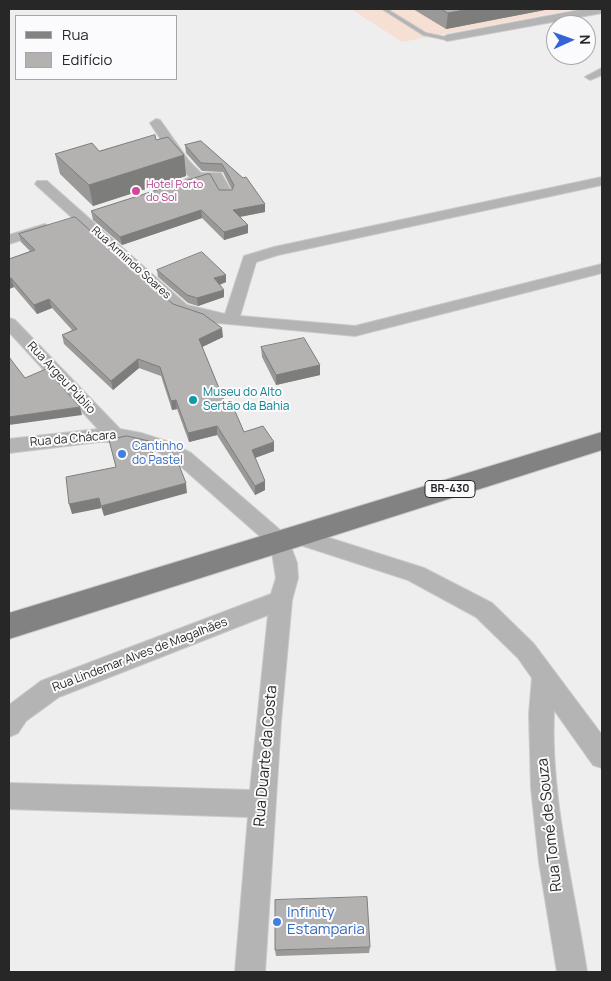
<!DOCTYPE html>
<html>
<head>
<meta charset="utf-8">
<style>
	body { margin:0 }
	#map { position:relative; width:611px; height:981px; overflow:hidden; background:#eeeeef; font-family:Manrope,sans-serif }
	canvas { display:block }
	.frame { position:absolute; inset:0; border:10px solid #272727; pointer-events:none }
	.legend { position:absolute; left:15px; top:15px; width:162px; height:65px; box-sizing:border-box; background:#fbfbfd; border:1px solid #a6a6a7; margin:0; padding:6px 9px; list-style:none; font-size:15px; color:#272727 }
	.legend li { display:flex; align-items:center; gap:10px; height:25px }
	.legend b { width:25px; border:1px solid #a6a6a7 }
	.north { position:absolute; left:546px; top:15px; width:50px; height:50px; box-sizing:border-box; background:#fbfbfd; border:1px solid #a6a6a7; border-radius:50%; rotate:88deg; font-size:14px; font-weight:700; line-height:20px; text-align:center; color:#272727 }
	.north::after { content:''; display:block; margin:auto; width:18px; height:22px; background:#3664d4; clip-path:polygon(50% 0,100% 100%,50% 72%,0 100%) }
</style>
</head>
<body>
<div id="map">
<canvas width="611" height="981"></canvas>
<div class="frame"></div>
<ul class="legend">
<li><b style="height:6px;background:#838283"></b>Rua</li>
<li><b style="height:14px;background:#b3b2b1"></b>Edifício</li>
</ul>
<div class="north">N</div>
</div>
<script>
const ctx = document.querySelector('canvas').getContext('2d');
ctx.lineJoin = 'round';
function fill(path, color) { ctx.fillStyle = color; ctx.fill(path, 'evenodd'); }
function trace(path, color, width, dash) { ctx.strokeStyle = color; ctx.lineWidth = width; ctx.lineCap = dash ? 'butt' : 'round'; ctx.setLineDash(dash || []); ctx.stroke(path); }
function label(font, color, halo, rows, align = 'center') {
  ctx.font = font + ' Manrope,sans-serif'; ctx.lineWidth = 4; ctx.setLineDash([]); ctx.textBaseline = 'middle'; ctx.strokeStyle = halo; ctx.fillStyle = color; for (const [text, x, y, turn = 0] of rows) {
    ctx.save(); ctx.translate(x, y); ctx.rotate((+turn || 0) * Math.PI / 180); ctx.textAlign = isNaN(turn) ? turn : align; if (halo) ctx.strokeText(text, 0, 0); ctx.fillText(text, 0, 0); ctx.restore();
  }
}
fill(new Path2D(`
	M351 9H575L402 42Z`), '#f6dfd3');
const service = new Path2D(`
	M382 9H387L426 33 450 38 447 40 423 35Z`);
const minor = new Path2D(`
	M585 9H602V13L447 41 442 38 447 35Z
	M602 68V75L590 80 585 77Z
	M156 119 160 120 189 161 201 173H221L233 194 231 197H221L212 180 187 186 182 185 180 182 190 177 179 167 150 123Z
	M602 177V185L278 255 256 262 240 316 355 326 602 264V273L355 336 208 322 175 311 35 184 37 181H47L187 305 225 314 244 256 274 247Z
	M45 224 52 228 50 231 9 244V235Z
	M9 318 15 320 120 429 141 433 169 442 191 453 287 536 297 563 298 578 292 600 281 721 265 972H235L248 817 9 809V783L250 790 268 615 59 697 26 721 18 733 9 737V705L41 681 271 594 276 578 271 546 177 463 156 451 120 442H99L9 453V439L98 429 9 332Z
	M298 528 424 568 492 603 534 644 602 735V768L593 765 554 710C550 799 574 885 587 972H557L539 862 531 788 529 714 532 678 518 658 476 617 408 580 291 542 288 536 291 530Z`);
const primary = new Path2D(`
	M602 432V450L9 639V613Z`);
trace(service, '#cacacb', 2);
trace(minor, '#cacacb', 2);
trace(primary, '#cacacb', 2);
fill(service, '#b4b4b4');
fill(minor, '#b4b4b4');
fill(primary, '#838283');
fill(new Path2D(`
	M9 9H101V10H9Z
	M413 9H550L446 29Z
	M156 140 184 155 186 176 93 206 60 174 55 154 99 151Z
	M201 141 265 212 240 217 248 225V233L224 240 202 218 122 245 93 220 91 211 219 190H232L223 172 202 171 186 153 185 145Z
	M19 234 173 304 223 337 202 347 225 403 244 432 274 442V451L255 458 265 481V490L255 495 217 435 189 442 177 409 172 410 161 376 139 368 113 390 64 344 62 335 72 330 52 308 37 314 14 287 9 289V259L30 251 21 242Z
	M157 270 226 275V282L220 285 224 297 198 306 188 303 158 277Z
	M261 347 320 365V375L276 385 262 357Z
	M370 947 369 953 276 956 275 950Z`), '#9a9998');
fill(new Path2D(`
	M470 9H550L446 29 448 13Z
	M184 155 186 176 93 206 89 185Z
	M265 204V212L233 218V210Z
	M201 210 202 218 122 245 120 237Z
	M248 225V233L224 240V232Z
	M226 275V282L215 286 214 278Z
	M11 278 14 287 9 289V279Z
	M224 290V297L198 306 197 298Z
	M49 299 52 308 37 314 34 305Z
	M222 328 223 337 200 348 199 339Z
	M138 359 139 368 113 390 111 381Z
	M320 365V375L276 385V375Z
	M176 400 177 409 172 410 171 401Z
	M80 407 82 415 9 425V417Z
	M217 426V435L189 442 188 433Z
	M274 442V451L252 459V450Z
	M265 481V490L255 495V486Z
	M186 483 187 493 104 516 101 506Z
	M99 498 102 508 72 514 69 504Z`), '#7d7d7c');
const building = new Path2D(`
	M441 9H470L448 13Z
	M155 135 156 140 168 137 184 155 89 185 55 154 92 143 99 151Z
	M201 141 243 178 246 177 265 204 233 210 248 225 224 232 201 210 120 237 91 211 207 174H210L219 190H232L234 185 222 164 201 163 185 145Z
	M75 217 173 304 203 314 222 328 199 339 225 403 231 402 244 432 263 426 274 442 252 450 265 481 255 486 217 426 188 433 176 400 171 401 160 367 138 359 111 381 62 335 77 329 49 299 34 305 11 278 9 279V259L35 250 19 234Z
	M202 252 226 275 214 278 224 290 197 298 187 295 157 270Z
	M304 338 320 365 276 375 261 347Z
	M9 357 25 378 46 369 80 407 9 417Z
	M127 436 149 441 155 461 175 455 186 483 101 506 99 498 69 504 66 477 116 467 109 440Z
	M367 897 370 947 275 950V900Z`);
fill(building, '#b3b2b1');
trace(building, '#7d7d7c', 1);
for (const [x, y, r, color] of [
	[136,191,5,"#d1479c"],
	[193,400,5,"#0f9aa8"],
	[122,454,5,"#3f7fe0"],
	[277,922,5,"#3f7fe0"]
]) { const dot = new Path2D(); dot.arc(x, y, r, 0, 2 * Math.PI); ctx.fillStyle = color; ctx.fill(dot); trace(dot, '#fbfbfd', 2); }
label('11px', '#b23c85', '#fbfbfd', [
	["Hotel Porto",146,185],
	["do Sol",146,198]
], 'left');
label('11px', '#272727', '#fbfbfd', [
	["Rua Armindo Soares",131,263,42]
]);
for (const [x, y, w] of [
	[450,489,50]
]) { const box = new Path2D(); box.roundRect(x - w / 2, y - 8.5, w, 17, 4); ctx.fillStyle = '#fbfbfd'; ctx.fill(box); trace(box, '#272727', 1); }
label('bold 11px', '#272727', null, [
	["BR-430",450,489]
]);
label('12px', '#272727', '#fbfbfd', [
	["Rua Argeu Públio",61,378,47],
	["Rua da Chácara",73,439,-5],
	["Rua Lindemar Alves de Magalhães",140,655,-21]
]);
label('12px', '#0d838f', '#fbfbfd', [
	["Museu do Alto",203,393],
	["Sertão da Bahia",203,407]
], 'left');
label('12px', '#366cbe', '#fbfbfd', [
	["Cantinho",132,447],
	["do Pastel",132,461]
], 'left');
label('15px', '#272727', '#fbfbfd', [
	["Rua Duarte da Costa",266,756,-85],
	["Rua Tomé de Souza",550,825,-96]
]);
label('15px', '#366cbe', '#fbfbfd', [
	["Infinity",287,913],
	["Estamparia",287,930]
], 'left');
</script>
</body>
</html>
